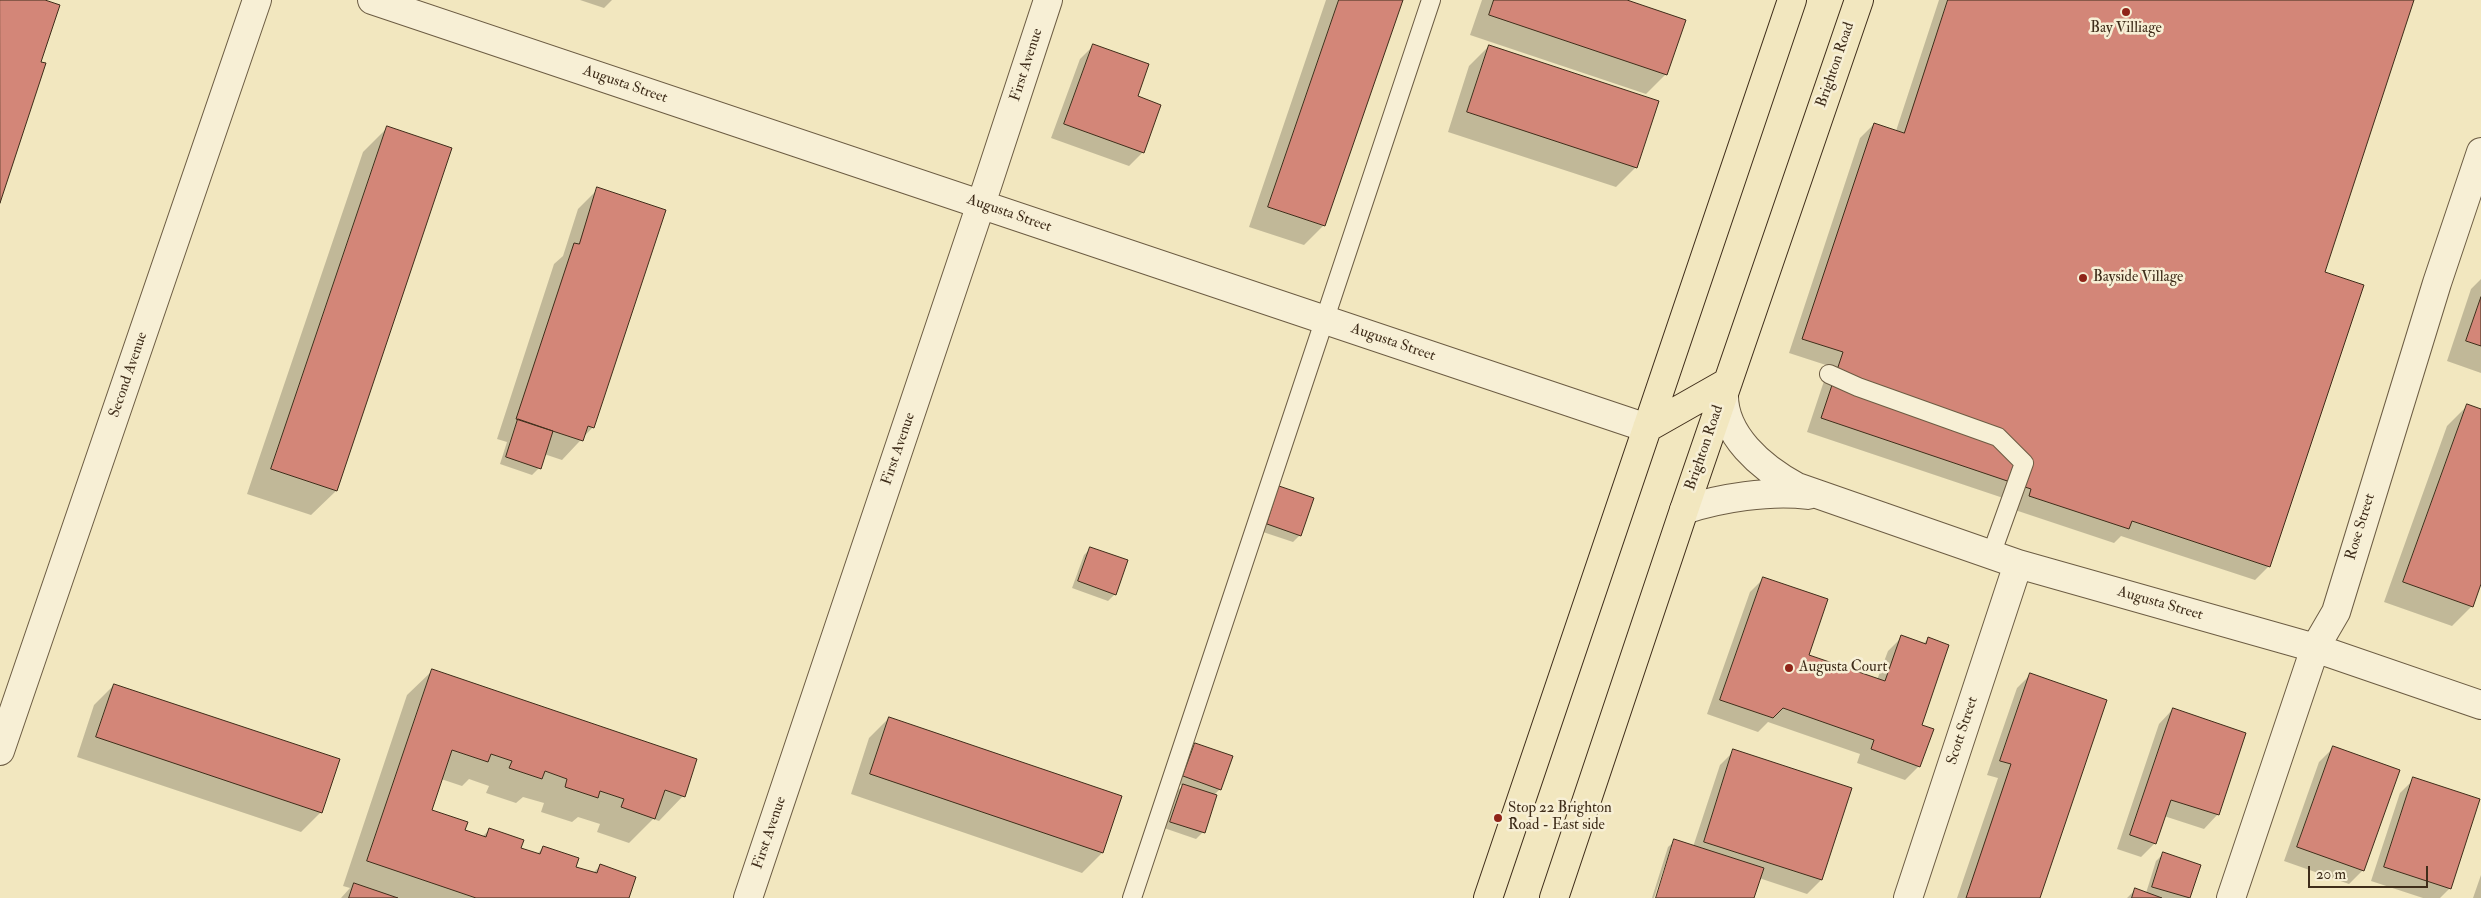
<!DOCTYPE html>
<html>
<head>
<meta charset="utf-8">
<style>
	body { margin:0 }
	#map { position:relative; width:2481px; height:898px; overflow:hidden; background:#f2e7bf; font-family:"IM FELL Double Pica",serif }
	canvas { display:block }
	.scale { position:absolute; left:2308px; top:866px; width:120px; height:22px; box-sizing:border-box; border:2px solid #3f2d1a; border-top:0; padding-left:6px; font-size:15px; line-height:18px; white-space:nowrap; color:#3f2d1a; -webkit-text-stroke:4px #f7efd5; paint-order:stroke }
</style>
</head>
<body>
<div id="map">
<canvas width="2481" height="898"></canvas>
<div class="scale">20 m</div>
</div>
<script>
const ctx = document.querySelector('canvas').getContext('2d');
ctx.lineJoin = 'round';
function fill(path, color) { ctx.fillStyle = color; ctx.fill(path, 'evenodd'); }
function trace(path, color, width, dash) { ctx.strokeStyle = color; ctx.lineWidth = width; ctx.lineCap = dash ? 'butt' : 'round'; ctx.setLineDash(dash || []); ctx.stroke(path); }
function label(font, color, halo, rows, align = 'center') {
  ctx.font = font + ' "IM FELL Double Pica",serif'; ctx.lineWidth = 5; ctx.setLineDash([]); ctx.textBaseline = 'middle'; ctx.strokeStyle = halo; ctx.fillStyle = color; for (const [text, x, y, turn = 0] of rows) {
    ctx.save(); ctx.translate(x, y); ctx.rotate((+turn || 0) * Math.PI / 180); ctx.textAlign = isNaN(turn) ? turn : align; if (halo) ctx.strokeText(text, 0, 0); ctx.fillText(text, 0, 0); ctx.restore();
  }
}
fill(new Path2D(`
	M580 0H612L604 8Z
	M1326 0H1401L1324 225 1304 245 1249 227Z
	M1482 0H1623L1666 74 1646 94 1470 35Z
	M1939 0H2413L2323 272 2269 566 2255 580 2121 536 2114 543 2015 510 2018 503 1807 432 1829 366 1789 353 1860 138 1874 124 1896 131Z
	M1094 45 1137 97 1143 152 1129 166 1051 138 1080 59Z
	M1489 46 1636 167 1616 187 1448 132 1469 66Z
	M387 128 451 149 336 491 311 515 247 494 363 152Z
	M598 189 593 427 562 460 544 454 539 468 532 475 500 464 507 442 497 439 554 264 563 256 578 209Z
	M2481 279V373L2447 361 2471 289Z
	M2467 406 2481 410V580L2472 606 2452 626 2384 602 2447 426Z
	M1279 487 1300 535 1293 542 1260 531 1272 494Z
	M1091 548 1115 594 1108 601 1072 588 1084 555Z
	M1764 578 1807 655 1877 680 1888 651 1902 637 1923 644 1928 639 1920 726 1919 766 1905 780 1857 763 1860 754 1768 722 1758 732 1707 714 1750 592Z
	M432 671 683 796 659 821 653 819 629 843 597 832 600 824 578 817 572 822 541 812 544 803 523 797 516 803 486 793 489 786 469 779 462 786 441 779 430 810 464 830 482 837 489 830 520 849 537 854 544 847 575 867 593 873 600 866 628 898H341L350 888 343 886 407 695Z
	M2031 674 2039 898H1957L1998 778 1987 775 2017 688Z
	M114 685 321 812 301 832 77 757 94 705Z
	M2173 709 2218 814 2204 829 2164 816 2155 843 2141 857 2117 849 2159 724Z
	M889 718 1120 796 1102 853 1082 873 851 794 869 738Z
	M1196 744 1232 757 1219 790 1214 795 1203 832 1196 839 1164 828 1176 792 1183 786 1177 783 1189 751Z
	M2333 748 2363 870 2349 884 2284 861 2319 762Z
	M1734 751 1821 880 1807 894 1759 878 1753 898H1657L1673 847H1671L1654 898H1652L1668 847 1675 841 1693 847 1720 765Z
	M2414 779 2450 888 2440 898H2423L2371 881 2400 793Z
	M2163 854 2199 866 2189 898H2127L2136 889 2146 893 2156 861Z
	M2481 875V898H2473Z`), '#0003');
const building = new Path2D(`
	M0 0H45L60 5 41 62 46 63 0 203Z
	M1339 0H1403L1325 226 1268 207Z
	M1494 0H1627L1686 20 1667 75 1489 15Z
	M1948 0H2414L2325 272 2364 285 2270 567 2132 521 2129 529 2029 496 2031 489 1821 418 1843 352 1802 339 1874 123 1904 133Z
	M1093 44 1149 64 1138 96 1161 105 1144 153 1064 124Z
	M1489 45 1659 101 1637 168 1467 112Z
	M387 126 452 148 337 491 271 469Z
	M597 187 666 210 594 428 588 426 583 441 516 419 574 243 579 244Z
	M2481 297V346L2466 341Z
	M2467 404 2481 409V584L2473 607 2403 582Z
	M518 419 553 431 541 469 506 457Z
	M1279 486 1314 498 1301 536 1267 524Z
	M1090 547 1128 560 1116 595 1078 581Z
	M1763 577 1828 599 1809 655 1885 681 1901 635 1926 644 1928 637 1949 645 1922 725 1934 729 1920 767 1871 749 1874 740 1783 708 1773 718 1720 700Z
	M432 669 697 759 685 797 665 790 655 819 621 807 624 799 600 791 598 798 565 787 567 779 545 771 542 779 509 768 512 761 491 754 488 762 452 750 432 810 468 822 465 830 486 837 489 828 524 840 521 848 540 854 543 846 579 858 576 867 597 873 600 864 636 877 629 898H476L367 861Z
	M2030 673 2107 700 2040 898H1966L2011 764 2000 761Z
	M114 684 340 759 322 813 96 737Z
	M2173 708 2246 733 2219 815 2171 800 2156 844 2130 835Z
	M889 717 1122 796 1103 853 870 774Z
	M1195 743 1233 756 1221 790 1183 776Z
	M2333 746 2400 770 2364 871 2297 847Z
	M1733 749 1852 788 1822 880 1704 842Z
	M2413 777 2480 799 2451 889 2384 867Z
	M1183 784 1217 795 1205 833 1170 822Z
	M1674 839 1764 868 1754 898H1656Z
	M2163 852 2201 865 2190 898 2152 887Z
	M354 883 398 898H349Z
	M2135 888 2162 898H2132Z`);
fill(building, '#d38678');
trace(building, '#3f2d1a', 1);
const lane = new Path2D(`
	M1829 374 1858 387 1998 437 2024 463 1991 555
	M1132 898 1431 0`);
const street = new Path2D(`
	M372 0 1647 428
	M1724 392C1722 435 1762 468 1797 487L2018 564 2315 648 2481 705
	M1684 510C1719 498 1771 490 1808 495
	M0 751 257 0
	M748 898 987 186 1048 0
	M1908 898 2018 564
	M2231 898 2315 648 2336 612 2437 283 2481 152`);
const primary = new Path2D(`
	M1647 428 1728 382
	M1488 898 1792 0
	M1554 898 1684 510 1859 0`);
trace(lane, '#6c5c43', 20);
trace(street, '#6c5c43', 30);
trace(primary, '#3f2d1a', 30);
trace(lane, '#f7efd5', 18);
trace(street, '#f7efd5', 28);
trace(primary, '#f2e7bf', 28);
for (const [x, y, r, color] of [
	[2126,12,5,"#8f2418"],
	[2083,278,5,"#8f2418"],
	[1789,668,5,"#8f2418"],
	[1498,818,5,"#8f2418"]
]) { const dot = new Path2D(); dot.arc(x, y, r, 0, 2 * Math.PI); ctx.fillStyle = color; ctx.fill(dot); trace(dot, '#f7efd5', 2); }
label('15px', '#3f2d1a', '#f7efd5', [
	["Bay Villiage",2126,29,"center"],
	["Bayside Village",2093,278],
	["Augusta Court",1799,668],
	["Stop 22 Brighton",1508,809],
	["Road - East side",1508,826]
], 'left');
label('15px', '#3f2d1a', '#f7efd5', [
	["First Avenue",1027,65,-72],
	["Brighton Road",1836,65,-71],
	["Augusta Street",625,85,19],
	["Augusta Street",1009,214,19],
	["Augusta Street",1393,343,19],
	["Second Avenue",129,375,-71],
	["Brighton Road",1705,448,-71],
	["First Avenue",899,449,-71],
	["Rose Street",2361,527,-73],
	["Augusta Street",2160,604,16],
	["Scott Street",1963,731,-72],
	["First Avenue",770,833,-71]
]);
</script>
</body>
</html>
